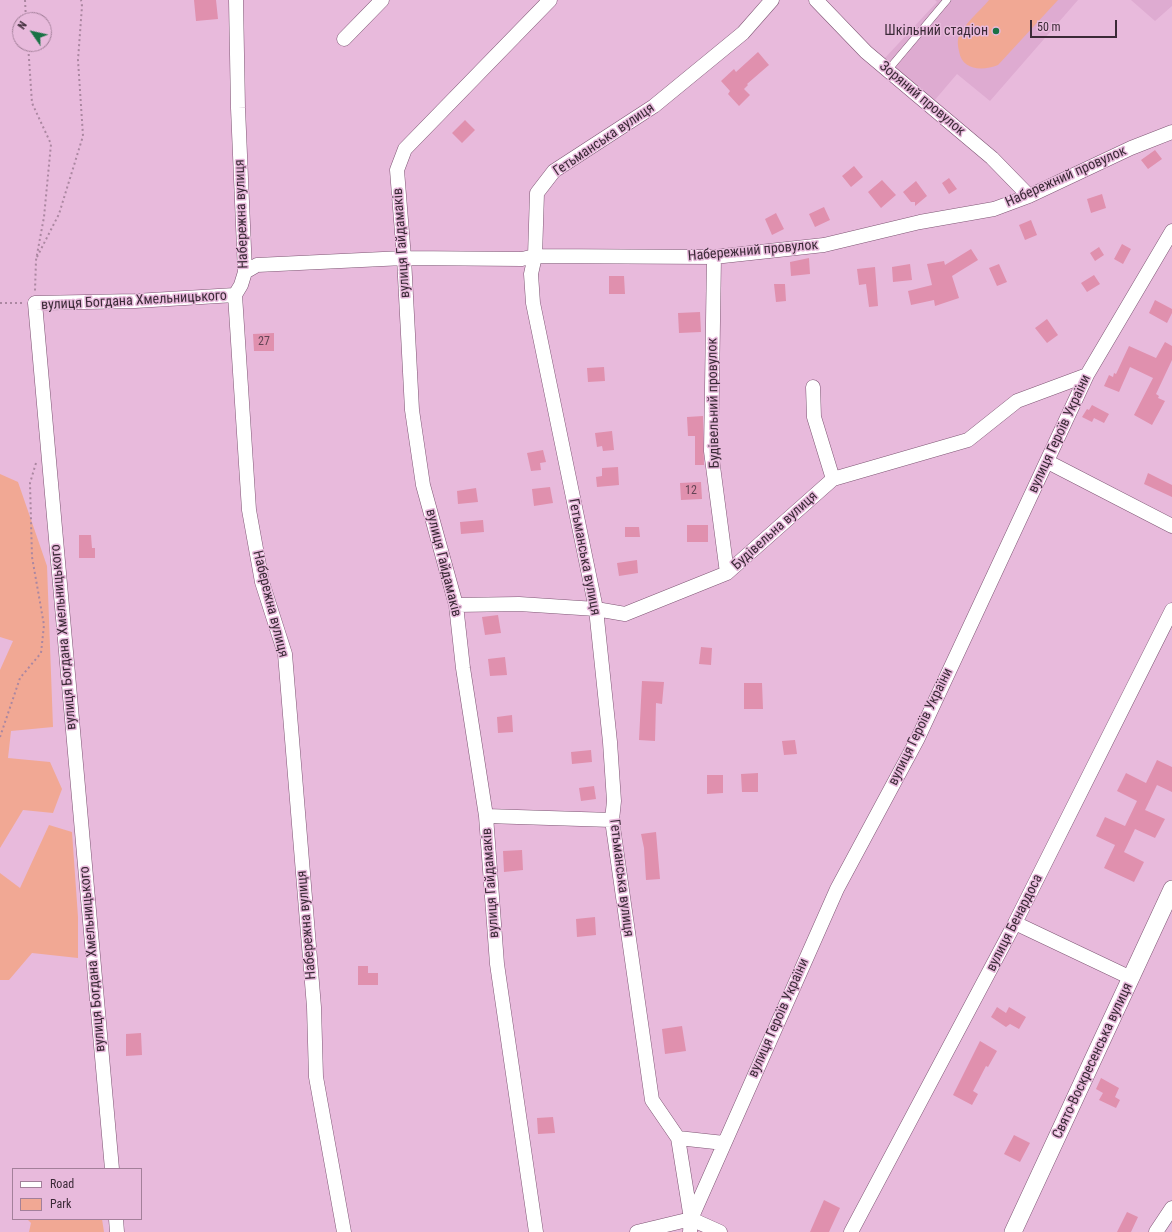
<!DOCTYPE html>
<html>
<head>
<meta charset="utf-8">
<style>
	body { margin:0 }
	#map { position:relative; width:1172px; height:1232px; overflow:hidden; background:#e8badc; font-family:"Roboto Condensed",sans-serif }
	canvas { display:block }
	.legend { position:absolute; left:12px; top:1168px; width:130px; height:52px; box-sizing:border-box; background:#e8badc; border:1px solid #a3809a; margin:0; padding:5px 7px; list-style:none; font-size:12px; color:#3b2a37 }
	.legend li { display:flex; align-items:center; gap:8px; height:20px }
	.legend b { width:20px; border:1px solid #a3809a }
	.north { position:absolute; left:12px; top:12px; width:40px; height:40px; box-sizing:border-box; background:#e8badc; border:1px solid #a3809a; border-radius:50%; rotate:304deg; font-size:11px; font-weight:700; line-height:16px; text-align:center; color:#3b2a37 }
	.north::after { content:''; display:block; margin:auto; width:14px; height:18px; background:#197245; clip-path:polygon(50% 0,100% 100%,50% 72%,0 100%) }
	.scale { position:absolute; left:1030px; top:20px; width:87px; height:18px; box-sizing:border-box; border:2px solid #3b2a37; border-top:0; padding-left:5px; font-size:12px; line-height:14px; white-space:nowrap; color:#3b2a37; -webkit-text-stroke:3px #e8badc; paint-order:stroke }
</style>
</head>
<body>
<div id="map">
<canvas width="1172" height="1232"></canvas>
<ul class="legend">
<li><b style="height:5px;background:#fff"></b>Road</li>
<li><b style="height:11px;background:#f1a894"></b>Park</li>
</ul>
<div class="north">N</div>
<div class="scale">50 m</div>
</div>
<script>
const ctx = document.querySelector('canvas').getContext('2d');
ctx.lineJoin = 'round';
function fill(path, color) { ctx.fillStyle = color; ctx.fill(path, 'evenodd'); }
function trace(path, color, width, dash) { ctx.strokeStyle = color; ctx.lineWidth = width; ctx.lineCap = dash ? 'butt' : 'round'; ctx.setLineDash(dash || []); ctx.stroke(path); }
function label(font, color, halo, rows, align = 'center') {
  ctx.font = font + ' "Roboto Condensed",sans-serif'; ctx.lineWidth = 3; ctx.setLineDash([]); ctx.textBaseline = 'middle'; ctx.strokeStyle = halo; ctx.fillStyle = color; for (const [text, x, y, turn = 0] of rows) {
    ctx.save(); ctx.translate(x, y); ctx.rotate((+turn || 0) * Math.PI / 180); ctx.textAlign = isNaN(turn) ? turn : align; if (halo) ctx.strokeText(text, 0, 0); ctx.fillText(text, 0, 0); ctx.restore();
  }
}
fill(new Path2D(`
	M935 0H1078L990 101 957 74 934 101 884 59 937 2Z
	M1131 0H1172V6L1155 21Z`), '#deabd1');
fill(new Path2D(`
	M989 0H1058L998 65C983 71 962 71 959 51 958 47 957 40 959 36 965 23 980 11 989 0Z
	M0 474 18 482 47 566 53 727 11 731 8 758 50 762 62 789 53 813 23 810 0 848V670L13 641 0 637Z
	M49 825 72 832 78 917V958L32 953 9 980H0V873L20 888Z
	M27 1219H102L104 1232H29L31 1223Z`), '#f1a894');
fill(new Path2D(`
	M194 0H216L218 19 196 21Z
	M758 52 769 65 747 84 748 85 744 89 750 95 739 106 728 94 730 91 721 81 734 69 736 72Z
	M465 120 475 130 462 143 452 133Z
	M1155 150 1162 159 1148 169 1141 160Z
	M854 166 863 177 851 187 842 176Z
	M949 178 957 189 949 194 942 183Z
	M882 180 896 195 881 208 868 192Z
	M916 181 927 196 915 206V202H911L903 192Z
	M1102 194 1106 208 1091 213 1087 199Z
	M824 207 830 220 815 227 809 214Z
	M776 213 784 229 772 235 765 219Z
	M1031 220 1037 235 1025 240 1019 225Z
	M1122 244 1131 249 1123 264 1114 259Z
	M1099 247 1104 255 1095 261 1090 253Z
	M971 249 978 260 952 276 959 298 935 306 934 300 911 305 908 291 932 285 927 264 944 261 945 265Z
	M809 258 810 274 791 276 790 262Z
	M910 264 912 280 893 282 892 267Z
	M999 264 1007 282 997 286 989 268Z
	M875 267 878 306 869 307 866 284 859 285 857 269Z
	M1094 275 1100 284 1087 292 1081 283Z
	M609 276H624L625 294H609Z
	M774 284H785L786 301 776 302Z
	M1155 300 1172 309V313L1167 323 1149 313Z
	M700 312 701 332 679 333 678 313Z
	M1047 319 1058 335 1047 343 1035 328Z
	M274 333V351H254L253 334Z
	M1165 342 1172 346V360L1156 394 1159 396 1158 398 1165 401 1152 425 1134 415 1153 378 1130 367 1119 392 1104 386 1109 375 1113 377 1114 373 1116 374 1129 346 1156 358Z
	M604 367 605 381 588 382 587 368Z
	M1092 405 1109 414 1104 423 1094 418 1092 422 1082 417 1087 409 1089 410Z
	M703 416 704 465H695V436H688L687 417Z
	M612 431 614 450 603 451 602 446 597 447 595 433Z
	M543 450 546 462 540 463 541 470 531 471 527 453Z
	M618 467 619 485 597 487 596 477 602 476V468Z
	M1148 473 1172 485V497L1144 484Z
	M701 482 702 499 681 500 680 483Z
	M550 487 553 503 534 506 532 489Z
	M476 488 478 502 458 504 457 491Z
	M483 520 484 532 461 534 460 522Z
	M687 525H708V542H687Z
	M625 527H639L640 537H625Z
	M79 535H91L92 548H95V558H79Z
	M637 560 638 573 619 576 617 563Z
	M498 615 501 633 485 635 482 617Z
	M701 647 712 648 711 665 699 664Z
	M505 657 507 675 490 676 488 659Z
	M642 681 664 682 662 704 656 703 655 741 639 740Z
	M744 683H762L763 709H744Z
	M512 715 513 732 498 733 497 717Z
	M795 740 797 754 784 755 782 741Z
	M591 750 592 762 572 764 571 752Z
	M1157 760 1172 767V792L1157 785 1145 810 1165 819 1155 838 1135 829 1124 852 1144 862 1134 882 1104 868 1115 845 1096 836 1105 817 1125 826 1137 801 1117 791 1126 773 1146 783Z
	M758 773V792H742L741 774Z
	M707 775H723V793L707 794Z
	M594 786 596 799 581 801 579 788Z
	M656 832 660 879 646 880 644 848 641 834Z
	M522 850 523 870 504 872 503 851Z
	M595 917 596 935 577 937 576 919Z
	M358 966H368V973H378V985H358Z
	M997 1007 1006 1013 1009 1007 1026 1017 1019 1029 1010 1024 1006 1027 991 1017Z
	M682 1026 686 1051 665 1054 662 1029Z
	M141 1033 142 1055 126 1056V1034Z
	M980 1041 997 1051 988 1067 986 1066 973 1091 978 1094 972 1105 953 1095Z
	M1101 1078 1119 1088 1115 1097 1120 1100 1116 1108 1099 1100 1103 1093 1096 1089Z
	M553 1117 555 1133 538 1134 537 1118Z
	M1014 1135 1030 1143 1020 1162 1004 1154Z
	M824 1200 840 1208 829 1232H810Z
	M1127 1212 1138 1217 1131 1232H1117Z`), '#e090ae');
const service = new Path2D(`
	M888 70 947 0`);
const minor = new Path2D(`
	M236 0 238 108 245 272 241 285 235 295 249 510 262 582 285 654 314 1007 316 1077 344 1232
	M816 0 866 52 992 158 1029 196
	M344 39 382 0
	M714 257 711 451 727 573
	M245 272 257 265 404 258 522 259 535 256 714 257 824 245 920 222 994 209 1029 196 1131 148 1172 132
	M813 387 814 417 833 479
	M1048 462 1172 526
	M456 605 519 604 596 609 625 614 727 573 833 479 968 440 1017 401 1087 375
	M486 816 612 820
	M1015 923 1131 978
	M678 1138 724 1143
	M112 1169 35 303 135 301 235 295
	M116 1219 117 1232
	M691 1219 678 1138 652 1100 612 820 614 801 610 742 596 609 533 303 531 274 535 256 537 193 554 171 654 106 743 33 772 0
	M691 1219 720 1232
	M536 1232 497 964 486 816 463 668 456 605 423 485 412 410 404 258 397 170 405 149 550 0
	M637 1232 691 1219
	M690 1232 691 1219 837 889 917 740 1087 375 1172 231
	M851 1232 1015 923 1172 610
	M1156 1232 1172 1208`);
const tertiary = new Path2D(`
	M1013 1232 1172 889`);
trace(service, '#7e5674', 8);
trace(minor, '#7e5674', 15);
trace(tertiary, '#7e5674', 18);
trace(new Path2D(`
	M25 0 26 20
	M28 44 32 103 51 144 44 217 36 260 35 291
	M37 257 59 214 83 136 78 60 82 6 81 0
	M0 303H23
	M0 737 20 678 41 653 44 625 32 557 30 483 36 463`), '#ab87a1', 2, [2, 3]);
trace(service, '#fff', 7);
trace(minor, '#fff', 14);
trace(tertiary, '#fff', 17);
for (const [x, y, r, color] of [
	[996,31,4,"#197245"]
]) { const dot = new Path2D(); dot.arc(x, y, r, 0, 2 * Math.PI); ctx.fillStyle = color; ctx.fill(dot); trace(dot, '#e8badc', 1.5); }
label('12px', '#644455', null, [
	["27",264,342],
	["12",691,491]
]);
label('14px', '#3b2a37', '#e8badc', [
	["Шкільний стадіон",988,31]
], 'right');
label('14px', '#3b2a37', '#e8badc', [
	["Зоряний провулок",922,99,40],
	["Гетьманська вулиця",604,140,-34],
	["Набережний провулок",1066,177,-24],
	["Набережна вулиця",242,214,-92],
	["вулиця Гайдамаків",402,243,-94],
	["Набережний провулок",753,251,-5],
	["вулиця Богдана Хмельницького",134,301,-3],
	["Будівельний провулок",714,403,-91],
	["вулиця Героїв України",1060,434,-65],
	["Будівельна вулиця",775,531,-42],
	["Гетьманська вулиця",584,557,79],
	["вулиця Гайдамаків",443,563,76],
	["Набережна вулиця",270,604,76],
	["вулиця Богдана Хмельницького",64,637,-95],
	["вулиця Героїв України",921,727,-64],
	["Гетьманська вулиця",621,878,83],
	["вулиця Гайдамаків",491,883,-94],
	["вулиця Бенардоса",1015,923,-63],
	["Набережна вулиця",307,925,-95],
	["вулиця Богдана Хмельницького",93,959,-95],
	["вулиця Героїв України",779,1018,-66],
	["Свято-Воскресенська вулиця",1093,1061,-65]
]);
</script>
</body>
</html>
